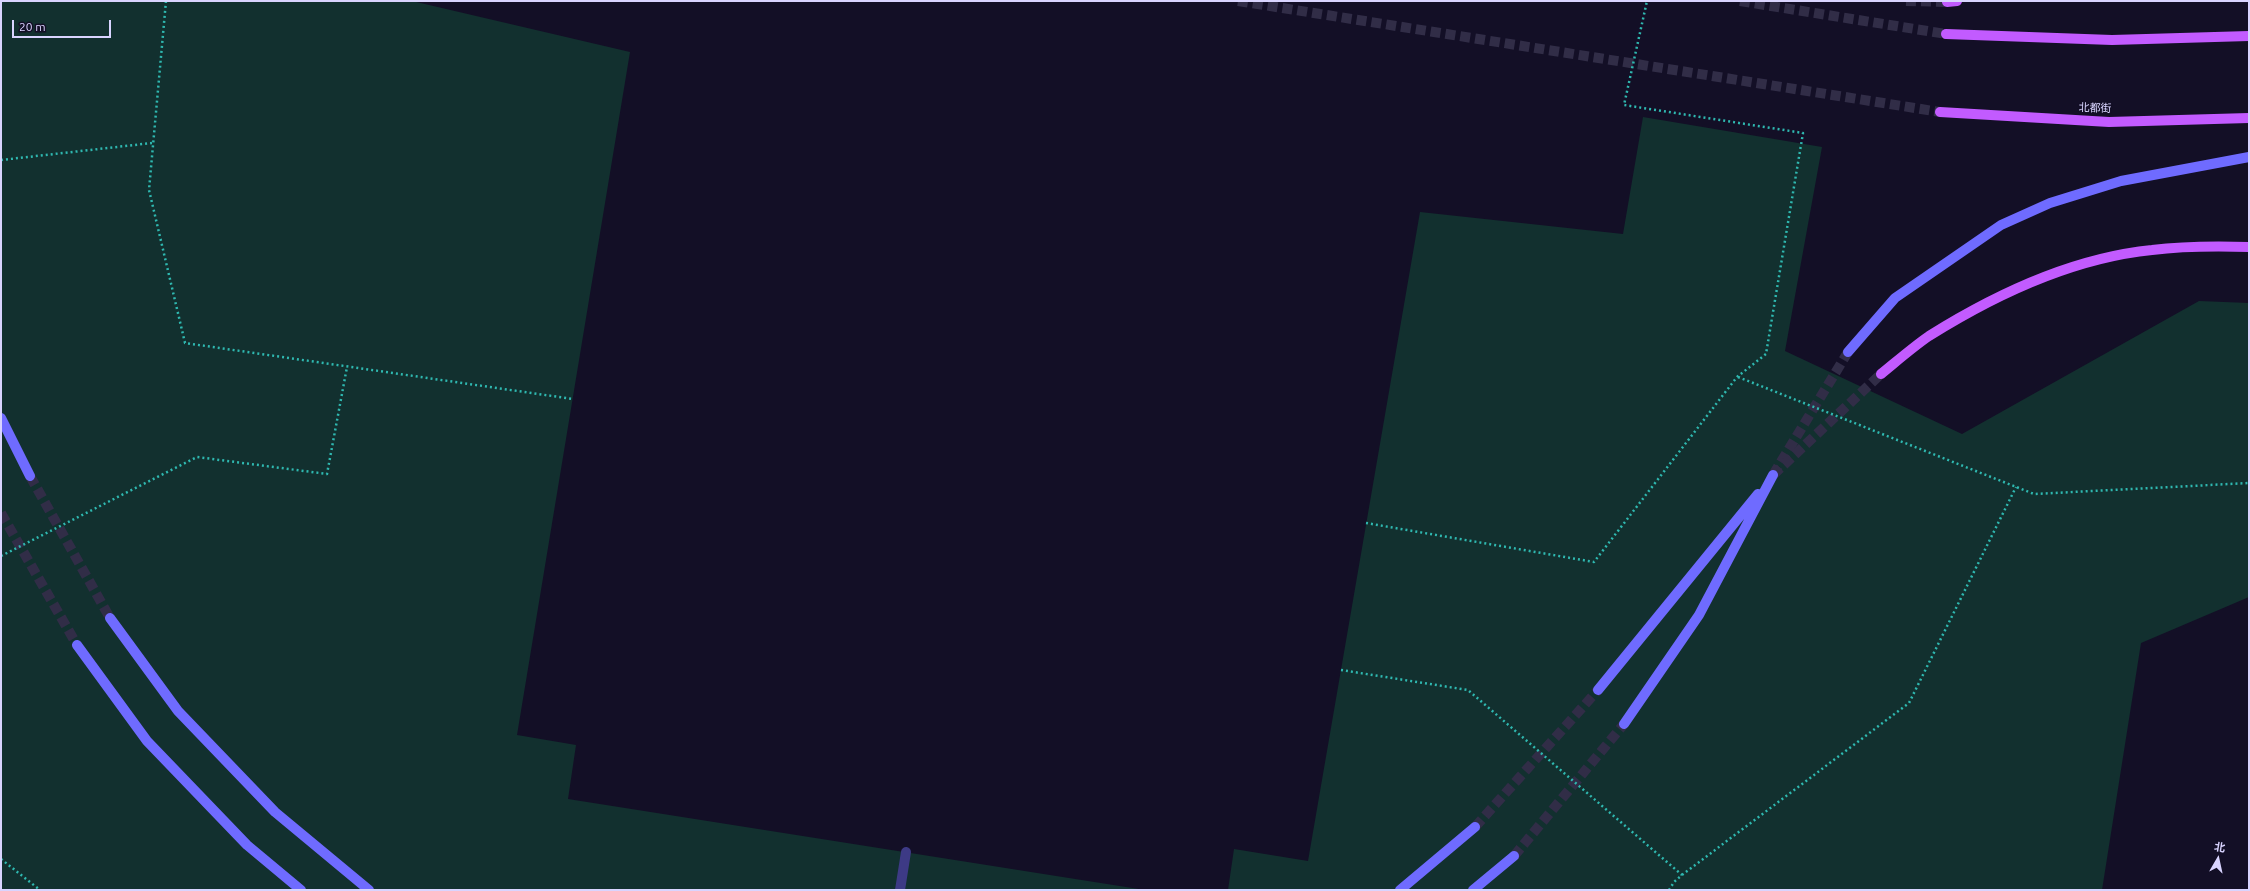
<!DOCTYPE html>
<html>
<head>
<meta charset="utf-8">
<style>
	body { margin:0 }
	#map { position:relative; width:2250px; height:891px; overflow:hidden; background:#130f26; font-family:Ubuntu,"Noto Sans SC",sans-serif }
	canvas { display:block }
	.frame { position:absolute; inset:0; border:2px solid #d9d4ff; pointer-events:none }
	.north { position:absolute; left:2198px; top:839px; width:40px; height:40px; -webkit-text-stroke:3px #130f26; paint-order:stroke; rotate:9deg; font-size:11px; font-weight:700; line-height:16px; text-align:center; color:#d9d4ff }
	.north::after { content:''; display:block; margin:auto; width:14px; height:18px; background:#d9d4ff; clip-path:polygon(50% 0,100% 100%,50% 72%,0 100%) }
	.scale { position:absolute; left:12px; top:20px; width:99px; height:18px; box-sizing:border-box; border:2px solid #d9d4ff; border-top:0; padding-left:5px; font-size:12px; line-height:14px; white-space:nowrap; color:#d9d4ff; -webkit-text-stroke:3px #130f26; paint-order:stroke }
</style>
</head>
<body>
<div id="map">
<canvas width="2250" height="891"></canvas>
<div class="frame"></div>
<div class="north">北</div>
<div class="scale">20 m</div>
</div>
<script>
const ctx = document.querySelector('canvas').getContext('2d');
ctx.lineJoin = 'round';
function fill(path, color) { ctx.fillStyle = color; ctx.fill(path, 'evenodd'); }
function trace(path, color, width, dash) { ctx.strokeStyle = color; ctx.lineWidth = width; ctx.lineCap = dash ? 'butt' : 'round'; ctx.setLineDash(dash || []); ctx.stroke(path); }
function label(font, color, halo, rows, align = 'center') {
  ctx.font = font + ' Ubuntu,"Noto Sans SC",sans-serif'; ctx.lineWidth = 3; ctx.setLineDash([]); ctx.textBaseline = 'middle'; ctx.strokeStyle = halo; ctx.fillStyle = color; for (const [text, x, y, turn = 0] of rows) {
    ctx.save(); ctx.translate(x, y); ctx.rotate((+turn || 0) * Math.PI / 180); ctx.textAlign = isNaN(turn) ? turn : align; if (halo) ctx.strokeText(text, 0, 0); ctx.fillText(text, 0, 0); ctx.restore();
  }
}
fill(new Path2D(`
	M1 1H412L630 52 517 735 576 745 568 799 1145 890H1Z
	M1643 117 1822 147 1785 351 1962 434 2199 301 2249 303V597L2141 643 2102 890H1228L1234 849 1308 861 1420 212 1623 234Z`), '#12302f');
trace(new Path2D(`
	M1773 475 1848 352
	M30 476 110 618
	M1 513 77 645
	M1475 827 1598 690
	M1514 856 1624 724`), '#312d47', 10, [10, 5]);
trace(new Path2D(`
	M1238 1 1940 112
	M1740 1 1946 34
	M1906 1 1947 2
	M1773 475 1881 374`), '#312d47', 10, [10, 5]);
trace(new Path2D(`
	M166 1 149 190 185 343 573 399
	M1 160 152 143
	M1738 377 2034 494 2249 483
	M1366 523 1594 562 1737 377 1766 354 1803 133 1624 105 1647 1
	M1 556 197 457 327 474 347 367
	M1341 670 1468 690 1682 875
	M1 859 40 890
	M1669 890 1674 882 1682 875 1909 703 2016 487`), '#2fb8b0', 2.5, [2, 3]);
trace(new Path2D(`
	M900 890 906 852`), '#3d3a85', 10);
trace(new Path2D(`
	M1848 352 1895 298 2001 225 2050 203 2121 181 2249 157
	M1 418 30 476
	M110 618 178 711 275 812 369 890
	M77 645 147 741 247 845 301 890
	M1598 690 1758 494
	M1624 724 1699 615 1773 475
	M1400 890 1475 827
	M1473 890 1514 856`), '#6f6bff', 10);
trace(new Path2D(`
	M1947 2 1957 1
	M1946 34 2112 40 2249 36
	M1940 112 2109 122 2249 118
	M1881 374C1897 361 1913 347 1929 336 1996 294 2072 258 2152 250 2184 246 2216 246 2249 247`), '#c25bff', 10);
label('11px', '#d9d4ff', '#130f26', [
	["北都街",2095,108,2]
]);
</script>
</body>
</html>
